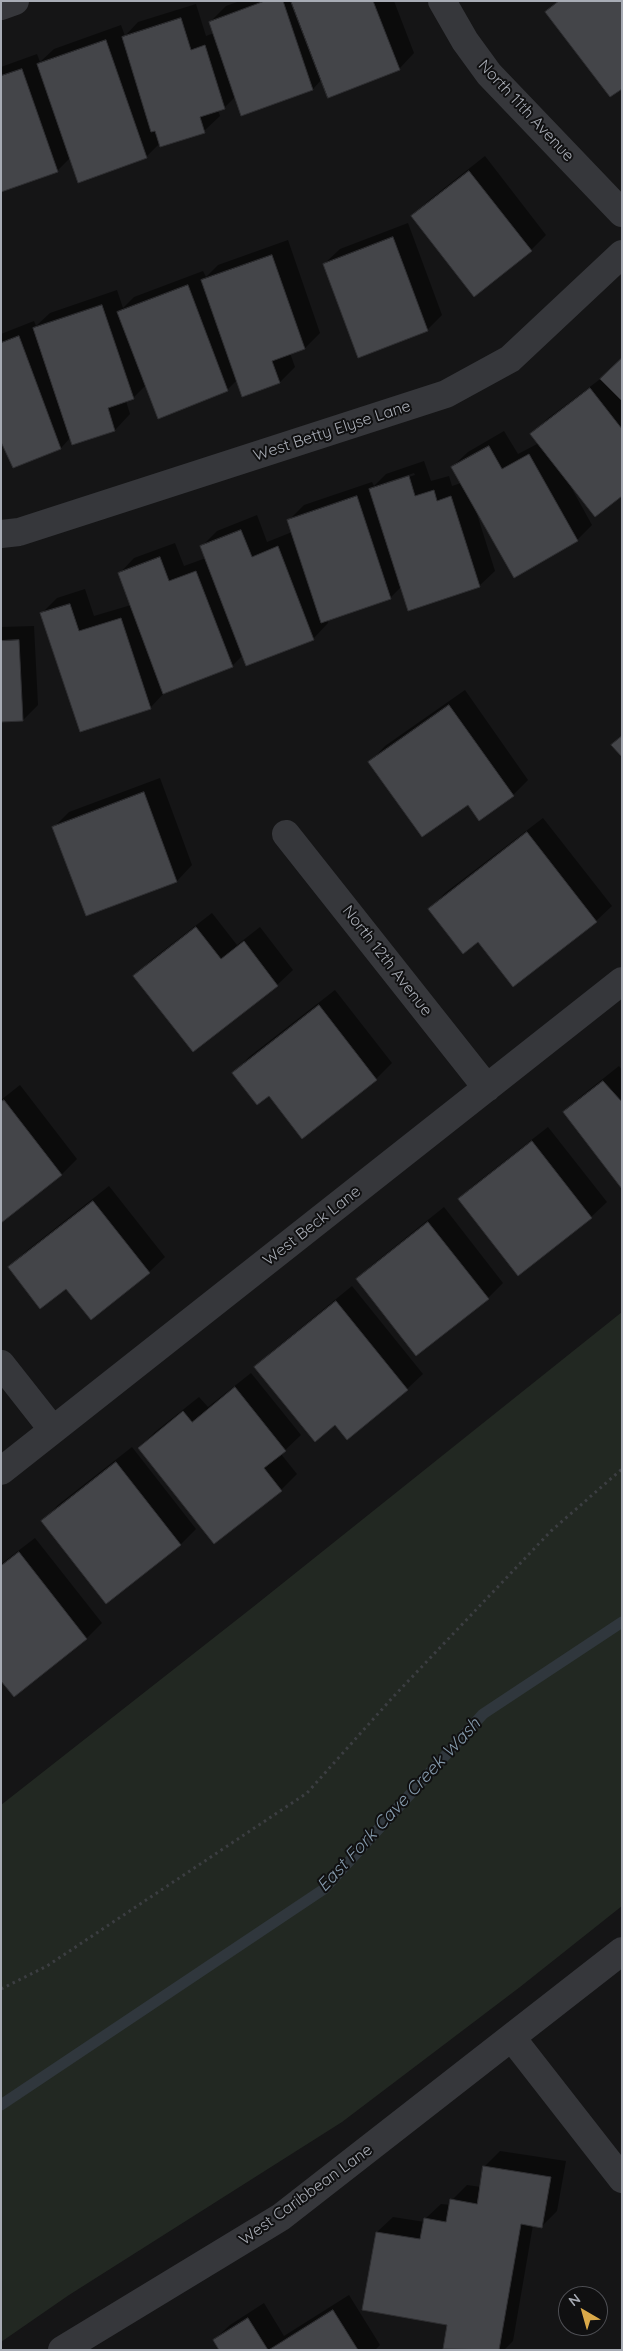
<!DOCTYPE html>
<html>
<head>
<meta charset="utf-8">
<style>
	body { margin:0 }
	#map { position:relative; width:623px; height:2351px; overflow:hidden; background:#151516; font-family:Quicksand,sans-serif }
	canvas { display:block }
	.frame { position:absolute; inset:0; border:2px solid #a8acb5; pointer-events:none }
	.north { position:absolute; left:558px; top:2286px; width:50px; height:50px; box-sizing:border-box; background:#101011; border:1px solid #4d4e53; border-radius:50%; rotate:322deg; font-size:14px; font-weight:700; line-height:20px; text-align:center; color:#a8acb5 }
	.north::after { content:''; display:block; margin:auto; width:18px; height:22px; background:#daa949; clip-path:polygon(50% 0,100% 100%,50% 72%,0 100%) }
</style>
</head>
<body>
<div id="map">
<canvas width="623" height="2351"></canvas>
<div class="frame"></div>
<div class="north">N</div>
</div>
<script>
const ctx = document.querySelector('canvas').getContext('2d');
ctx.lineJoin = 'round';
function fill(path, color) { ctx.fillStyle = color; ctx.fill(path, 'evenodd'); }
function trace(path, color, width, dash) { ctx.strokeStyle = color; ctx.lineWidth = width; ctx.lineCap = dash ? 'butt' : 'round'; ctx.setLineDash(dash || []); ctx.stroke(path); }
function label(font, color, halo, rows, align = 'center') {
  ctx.font = font + ' Quicksand,sans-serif'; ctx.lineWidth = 4; ctx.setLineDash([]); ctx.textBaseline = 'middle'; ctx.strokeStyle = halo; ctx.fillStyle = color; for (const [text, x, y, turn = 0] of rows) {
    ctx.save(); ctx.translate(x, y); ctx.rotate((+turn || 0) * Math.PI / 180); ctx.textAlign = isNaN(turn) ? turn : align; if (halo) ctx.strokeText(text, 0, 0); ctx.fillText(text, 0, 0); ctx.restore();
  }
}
fill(new Path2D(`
	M622 1312V1906L520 1987 342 2122 69 2295 1 2342V1805L253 1607Z`), '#222822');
fill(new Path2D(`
	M240 1H394L414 53 399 69 322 79 313 89 242 114 236 96 224 108 218 110 220 116 204 131 160 143 146 157 70 158 57 171 1 191V67L37 54 40 62 54 49 121 25 125 36 138 22 196 4 206 36 214 33 210 22 226 6Z
	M485 156 546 235 531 250 412 216 428 201Z
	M408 223 442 315 427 330 324 264 340 249Z
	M288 240 320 333 305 348 290 353 295 367 280 382 237 380 227 390 146 385 133 398 126 401 130 414 115 430 73 443 71 437 61 448 13 466 1 441V334L34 321 36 326 50 313 117 290 123 308 134 297 203 271 206 277 218 265Z
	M622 359V494L571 487 592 525 577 540 476 511 495 571 479 586H402L390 598 327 619 328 623 313 639 243 655 232 666 165 692 150 708 42 613 57 598 85 589 94 616 131 605 119 574 134 558 175 543 184 566 206 558 202 546 217 531 257 515 267 542 292 532 288 521 304 505 372 482 374 486 386 474 424 461 431 481 449 476 452 486 461 483 452 467 468 452 504 431 518 454 539 443 532 434 547 419 607 374ZM414 473 415 475 387 484V482Z
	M34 626 38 705 23 720 1 721V627Z
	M465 690 528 780 513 795 468 803 370 762 385 746Z
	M160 778 192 865 177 881 86 915 54 827 69 812Z
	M543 818 612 906 596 921 430 909 445 893Z
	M212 913 237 945 260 927 293 970 277 985 135 976 151 960Z
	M335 990 392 1063 376 1079 302 1137 269 1094 234 1073 249 1057Z
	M619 1066 622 1070V1187L564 1112 580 1097Z
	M20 1085 77 1159 62 1174 1 1221V1100Z
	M548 1127 607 1202 591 1217 459 1199 475 1184Z
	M109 1186 165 1257 149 1272 9 1268 25 1252Z
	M444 1207 503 1283 488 1298 357 1279 373 1264Z
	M352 1286 423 1374 407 1389 256 1367 271 1352Z
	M251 1373 301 1435 281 1454 297 1474 281 1490 215 1542 139 1448 155 1432 199 1397 208 1407Z
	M132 1447 196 1529 181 1544 106 1602 43 1521 58 1505Z
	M35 1538 102 1623 86 1639 1 1679V1564Z
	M500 2151 566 2161 557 2211 542 2226 533 2225 513 2341 504 2350 444 2348 449 2324 377 2232 393 2217 425 2222V2219L441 2204 451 2205 452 2200 467 2185 481 2187 485 2166Z
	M349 2295 380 2345 375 2350H220L214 2340 230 2325 264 2303 284 2336Z`), '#0007');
trace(new Path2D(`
	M1 2105 324 1889 483 1714 622 1622`), '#30373d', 11);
const building = new Path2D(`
	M265 1H283L313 90 241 116 209 22Z
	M291 1H373L400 70 328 98Z
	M559 1H622V89L610 97 545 12Z
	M181 18 191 50 205 45 225 109 200 117 205 133 160 147 155 131 151 132 122 37Z
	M106 40 147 158 78 183 37 64Z
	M22 69 58 172 1 192V76Z
	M469 171 532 251 474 297 411 216Z
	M393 237 428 331 358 358 323 264Z
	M272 255 305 349 272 361 280 383 242 397 201 280Z
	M188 285 228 391 158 419 117 312Z
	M102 305 134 399 108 408 115 431 72 445 33 328Z
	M19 336 61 449 13 468 1 442V343Z
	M622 358V401L600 379Z
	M590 388 622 429V496L595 517 530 434Z
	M489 446 502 469 529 454 578 541 514 578 451 467Z
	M409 476 415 496 434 490 437 501 451 496 480 587 408 611 369 489Z
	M357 496 391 599 321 623 287 520Z
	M241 530 252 557 278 546 314 640 246 666 200 546Z
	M160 557 169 581 196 571 233 667 163 694 118 573Z
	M70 604 79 631 121 618 151 709 80 732 40 613Z
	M19 640 23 721 1 722V641Z
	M449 705 514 796 479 821 468 805 422 837 368 762Z
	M622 736V757L611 745Z
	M144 792 177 882 86 916 52 827Z
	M527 832 597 922 513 987 478 942 463 954 428 909Z
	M196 927 221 959 244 941 278 986 193 1052 133 976Z
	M319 1005 377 1080 302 1139 269 1096 257 1105 232 1073Z
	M603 1081 622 1102V1189L563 1112Z
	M4 1100 62 1175 1 1223V1102Z
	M532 1141 592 1218 518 1276 458 1199Z
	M93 1201 150 1273 91 1320 66 1289 40 1309 8 1267Z
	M428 1222 489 1299 416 1356 356 1279Z
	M336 1301 408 1390 347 1440 335 1425 315 1442 254 1367Z
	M235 1387 286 1451 264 1468 282 1491 214 1544 138 1448 183 1411 192 1422Z
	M116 1462 181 1545 106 1604 41 1521Z
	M19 1552 87 1639 14 1697 1 1681V1566Z
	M483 2166 551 2177 542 2228 521 2224 499 2350 443 2349 447 2325 362 2310 376 2232 420 2239 424 2218 446 2222 450 2199 477 2204Z
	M333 2310 358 2350H269Z
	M248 2318 268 2350H219L213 2340Z`);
fill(building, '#444549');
trace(building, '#2f2f32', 1);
trace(new Path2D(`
	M1 1989 47 1966 307 1793 393 1697 551 1531 622 1469`), '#3c3e42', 3, [2.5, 4]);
trace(new Path2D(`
	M442 1 465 41 489 74 622 213
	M1 6 15 1
	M1 534 19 532 446 394 510 359 622 254
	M286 834 487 1088
	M1 1364 53 1430
	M1 1471 622 981
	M512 2038 622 2179
	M62 2350 281 2217 622 1951`), '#36373b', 28);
label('16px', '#a8acb5', '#101011', [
	["North 11th Avenue",526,111,47],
	["West Betty Elyse Lane",332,431,-18],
	["North 12th Avenue",387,961,52],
	["West Beck Lane",312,1226,-38],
	["West Caribbean Lane",306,2195,-36]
]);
label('italic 18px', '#8499ab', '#101011', [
	["East Fork Cave Creek Wash",399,1805,-47]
]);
</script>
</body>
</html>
